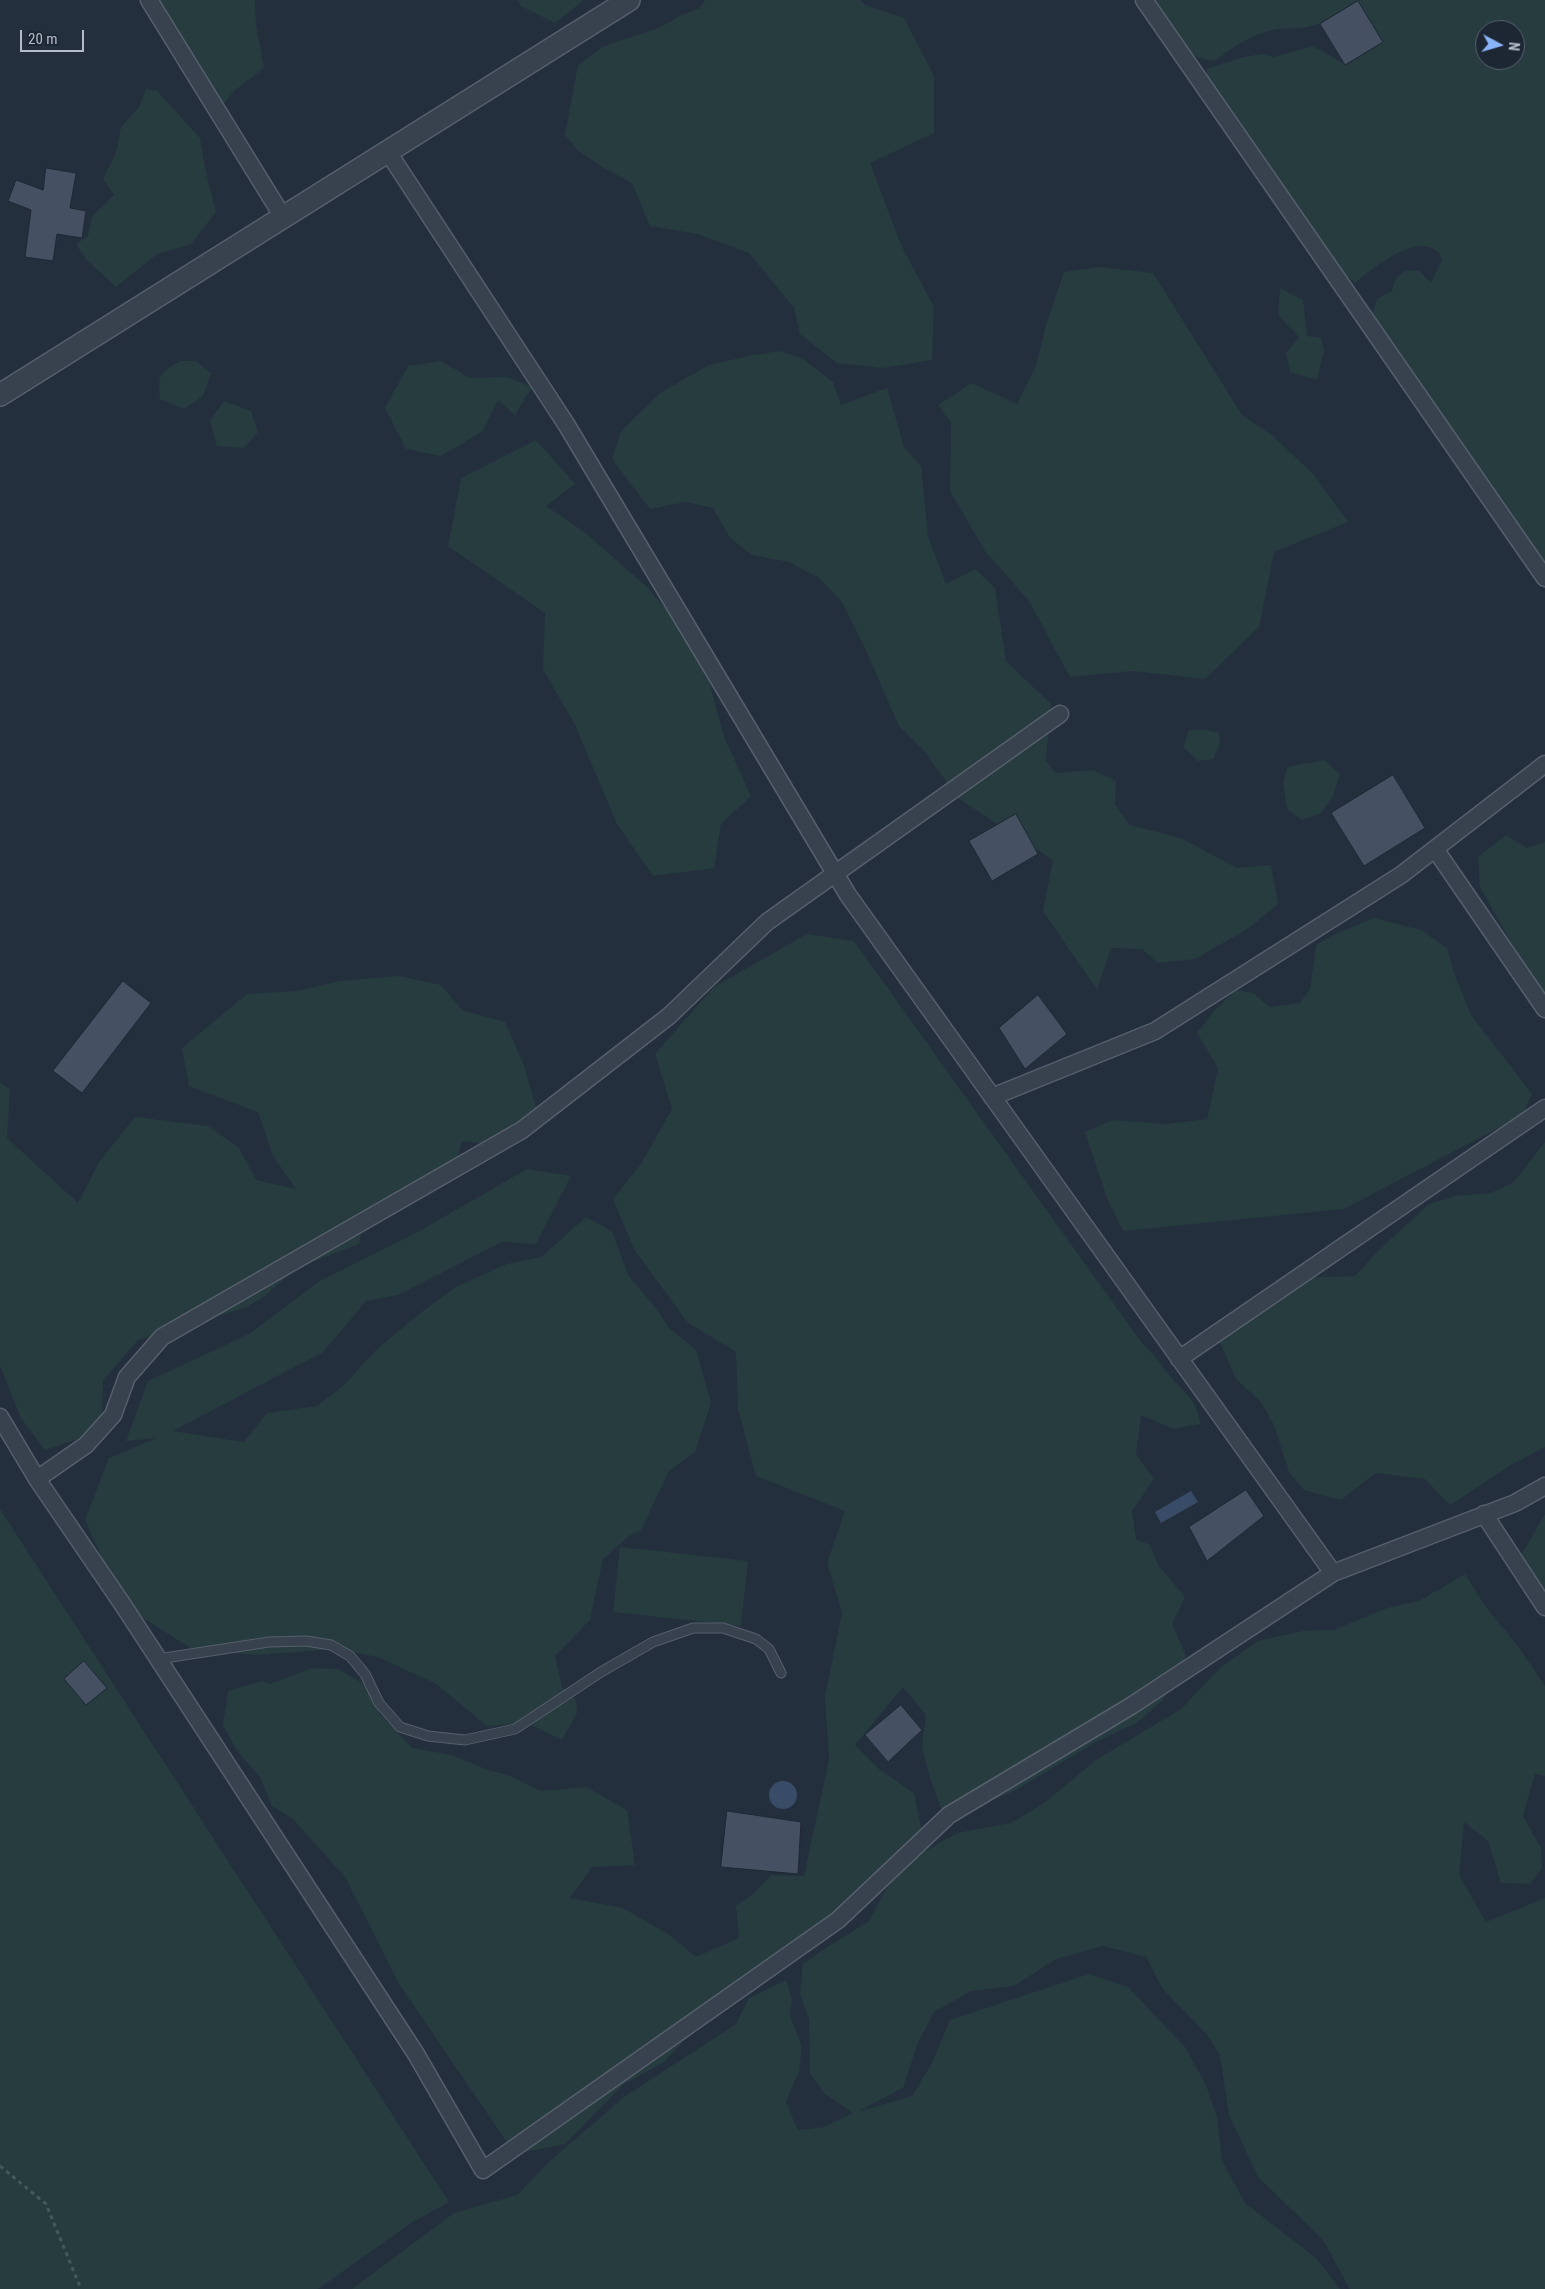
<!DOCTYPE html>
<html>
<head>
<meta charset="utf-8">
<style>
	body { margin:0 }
	#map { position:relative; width:1545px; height:2289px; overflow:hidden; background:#242f3e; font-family:"Roboto Condensed",sans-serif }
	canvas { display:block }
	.north { position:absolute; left:1475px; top:20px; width:50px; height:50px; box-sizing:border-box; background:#1d2633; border:1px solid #59626f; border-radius:50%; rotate:96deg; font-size:14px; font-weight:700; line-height:20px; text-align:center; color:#b4bcc9 }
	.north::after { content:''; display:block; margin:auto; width:18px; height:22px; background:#8ab4f8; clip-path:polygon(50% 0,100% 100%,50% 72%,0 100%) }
	.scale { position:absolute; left:20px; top:30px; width:64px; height:22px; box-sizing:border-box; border:2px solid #b4bcc9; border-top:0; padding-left:6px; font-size:15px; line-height:18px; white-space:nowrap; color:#b4bcc9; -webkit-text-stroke:4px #1d2633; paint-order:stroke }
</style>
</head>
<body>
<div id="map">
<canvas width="1545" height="2289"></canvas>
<div class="north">N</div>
<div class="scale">20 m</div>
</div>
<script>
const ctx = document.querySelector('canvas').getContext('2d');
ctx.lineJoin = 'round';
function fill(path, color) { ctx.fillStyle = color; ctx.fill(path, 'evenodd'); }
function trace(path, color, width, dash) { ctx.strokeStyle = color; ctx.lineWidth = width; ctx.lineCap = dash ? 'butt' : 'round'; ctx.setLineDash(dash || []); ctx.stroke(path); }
fill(new Path2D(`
	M140 0H255L256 25 264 68 234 91 214 115 147 7Z
	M517 0H584L555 23 521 6Z
	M705 0H860L865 5 904 18 934 76V133L870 163 901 245 934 307 932 360 883 368 837 363 800 334 794 308 749 253 698 234 650 226 632 183 606 169 578 151 565 135 578 65 604 46 656 29 682 15 700 8Z
	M1152 0H1545V573L1431 431 1437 417 1372 328 1373 312 1377 299 1392 291 1395 280 1405 270 1419 271 1431 283 1442 260 1440 253C1437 251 1433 248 1429 247 1406 241 1371 269 1355 283L1340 270 1209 84 1206 69 1244 57 1263 54 1274 57 1313 46 1346 65 1383 42 1358 1C1345 8 1332 20 1318 24 1305 29 1293 28 1280 29 1256 31 1233 47 1215 61 1202 60 1185 53 1175 44 1165 34 1166 13 1152 0ZM1485 30H1515V60H1485Z
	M146 89 157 91 200 138 206 173 216 212 191 244 157 254 116 287 85 258 76 244 88 236 92 216 114 195 103 179 116 153 121 127 139 107Z
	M1100 267 1153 273 1242 415 1273 436 1314 475 1348 522 1274 552 1259 627 1205 679 1133 671 1070 677 1029 601 985 551 950 491 951 423 938 405 972 383 1017 404 1036 366 1046 325 1064 272Z
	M1280 288 1303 300 1307 336 1321 338 1324 351 1317 380 1290 372 1286 353 1299 337 1278 315Z
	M781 351 803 359 833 382 841 405 887 388 904 447 921 466 928 537 946 584 975 569 995 588 1006 661 1051 704 1046 761 1056 773 1093 770 1116 781 1115 804 1130 825 1181 838 1237 868 1271 865 1278 904 1249 928 1195 959 1158 963 1142 949 1111 948 1097 990 1043 911 1053 860 959 799 924 751 899 726 864 646 842 602 819 578 789 562 752 555 730 538 713 508 685 502 650 509 612 459 621 431 660 393 709 365 753 355Z
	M180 361H196L211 373 203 396 184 409 160 399C158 373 159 374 180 361Z
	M441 361 470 378 507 377 532 387 515 415 498 400 483 431 441 456 406 449 385 408 408 366Z
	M224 401 251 411 258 432 244 448 217 446 210 421Z
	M536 440 575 484 546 506 583 531 646 586 700 648 724 737 751 796 721 824 714 868 653 876 617 824 575 725 543 669 545 613 448 546 461 478Z
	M1189 730H1204L1219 733 1220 743 1213 759 1198 761 1183 747Z
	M1324 760 1340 774 1333 796 1321 813 1302 820 1287 809 1283 783 1287 768C1302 762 1310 764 1324 760Z
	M1506 835 1527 848 1545 842V1015L1526 969 1480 887 1478 857Z
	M1374 918 1421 930 1447 948 1454 973 1471 1015 1532 1094 1523 1115 1344 1209 1123 1231 1108 1201 1085 1132 1112 1120 1167 1124 1207 1119 1218 1068 1197 1033 1215 1010 1236 990 1253 993 1270 1007 1300 1003 1310 989 1316 945 1333 935Z
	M807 934 854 941 1141 1342C1156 1355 1160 1364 1172 1378 1185 1395 1198 1399 1200 1424L1173 1429 1141 1415 1136 1455 1154 1479 1132 1511 1136 1539 1150 1545 1158 1565 1185 1597 1172 1624 1186 1656 1163 1700 1138 1722 1096 1742 1016 1790 984 1804 942 1811 930 1778 922 1747 926 1715 903 1687 855 1745 879 1769 914 1793 922 1833 903 1846 864 1895 705 2018 664 2062 623 2085 565 2144 515 2154 399 1984 345 1877 293 1819 272 1806 260 1777 237 1751 223 1725 228 1691 262 1681 270 1684 312 1668 338 1669 366 1685 380 1714 412 1748 452 1755 488 1770 508 1775 541 1791 586 1787 627 1810 635 1865 592 1867 570 1898 623 1908 668 1934 696 1957 739 1938 736 1906 754 1893 771 1875 804 1876 829 1760 825 1697 842 1613 827 1563 845 1511 756 1476 738 1409 736 1352 687 1322 634 1249 613 1199 641 1164 672 1109 655 1054 714 987Z
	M398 976 441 985 462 1010 505 1022 524 1065 537 1111 492 1144 462 1141 452 1178 418 1197 366 1208 359 1244 295 1269 264 1297 245 1308 138 1340 103 1381 102 1431 45 1450 21 1418 0 1366V1083L10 1089 7 1138 78 1203 99 1162 135 1117 208 1126 239 1148 256 1180 296 1189 273 1156 258 1112 189 1086 182 1048 247 994 297 991 340 981Z
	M1545 1142V1447L1511 1465 1450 1505 1425 1479 1376 1473 1341 1500 1304 1490 1289 1472 1274 1425 1260 1401 1236 1379 1217 1336 1297 1278 1355 1276 1380 1249 1429 1204 1456 1196 1491 1193 1514 1182Z
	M527 1169 571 1176 536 1244 502 1242 398 1295 366 1301 323 1352 173 1431 244 1442 267 1413 317 1406 343 1386 376 1350 419 1314 456 1287 507 1264 541 1257 586 1217 612 1231 628 1275 655 1307 669 1328 696 1350 711 1403 695 1452 669 1471 641 1530 629 1536 603 1559 590 1620 555 1656 562 1687 576 1700 577 1713 562 1740 527 1723 487 1726 436 1684 378 1657 335 1649 258 1655 195 1651 123 1605 85 1520 109 1458 157 1438 126 1441 148 1381 249 1334 318 1282 423 1229Z
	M0 1509 449 2202 411 2223 318 2289H0Z
	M1545 1514V1608L1518 1561Z
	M620 1547 748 1561 741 1626 613 1612Z
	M1465 1574 1485 1606 1518 1646 1545 1686V1776L1535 1774 1523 1816 1541 1848 1542 1868 1530 1884 1501 1883 1488 1841 1464 1822 1459 1875 1486 1922 1545 1898V2289H1350L1323 2240 1258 2177 1229 2115 1220 2056 1208 2036 1162 1988 1146 1957 1103 1946 1056 1959 1014 1986 971 1991 934 2012 917 2045 903 2088 857 2112 912 2096 931 2065 950 2020 1089 1974 1128 1987 1185 2047 1206 2085 1217 2117 1222 2160 1245 2203 1316 2258 1340 2289H352L454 2213 517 2195 551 2160 624 2097 736 2024 749 1998 786 1980 792 2000 790 2016 802 2047 799 2071 786 2102 798 2130 824 2127 853 2113 824 2093 810 2073 809 2019 800 1994 803 1964 826 1948 869 1921 886 1889 912 1859 957 1833 1011 1823 1044 1803 1096 1760 1181 1709 1220 1668 1258 1641 1302 1631 1334 1630 1387 1608 1419 1601Z`), '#263c3f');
fill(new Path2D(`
	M1191 1491 1198 1502 1161 1523 1155 1512Z
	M769 1795a14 14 0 1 1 28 0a14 14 0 1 1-28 0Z`), '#394c67');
const building = new Path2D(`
	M1358 1 1383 42 1345 65 1320 24Z
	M46 168 76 173 70 208 86 211 82 238 57 234 53 261 25 257 31 210 8 201 16 180 43 190Z
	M1393 775 1425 828 1364 866 1331 813Z
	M1016 814 1038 854 992 881 969 841Z
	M123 981 151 1003 82 1093 53 1071Z
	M1038 995 1067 1034 1025 1069 999 1028Z
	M1246 1490 1264 1516 1207 1561 1189 1527Z
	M84 1661 107 1688 86 1705 64 1679Z
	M901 1705 922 1730 888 1762 865 1735Z
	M727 1811 801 1822 798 1874 721 1867Z`);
fill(building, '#455162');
trace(building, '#1f2835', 1);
const service = new Path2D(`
	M158 1659 269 1642 306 1641 331 1645 350 1656 365 1674 379 1703 400 1727 428 1736 465 1740 515 1729 601 1672 653 1642 693 1628H723L756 1639 769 1649 781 1673`);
const minor = new Path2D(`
	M149 0 283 217
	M1144 0 1545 578
	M388 152 566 424 848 895 1333 1573 1515 1503 1545 1486
	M1435 849 1545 1009
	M992 1097 1155 1031 1401 875 1545 764
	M1179 1359 1545 1108
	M0 1417 37 1479 123 1605 416 2054 483 2170 838 1920 949 1815 1131 1706 1333 1573
	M37 1479 86 1445 113 1415 127 1377 162 1337 522 1130 669 1016 767 922 1060 714
	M1484 1514 1545 1607`);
const tertiary = new Path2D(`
	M0 395 629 0`);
trace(service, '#565f6c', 11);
trace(minor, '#565f6c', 19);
trace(tertiary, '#565f6c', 24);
trace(new Path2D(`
	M0 2166 46 2204 81 2289`), '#44595c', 3, [4, 4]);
trace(service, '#38414e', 9);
trace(minor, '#38414e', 16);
trace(tertiary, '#38414e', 21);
</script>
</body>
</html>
